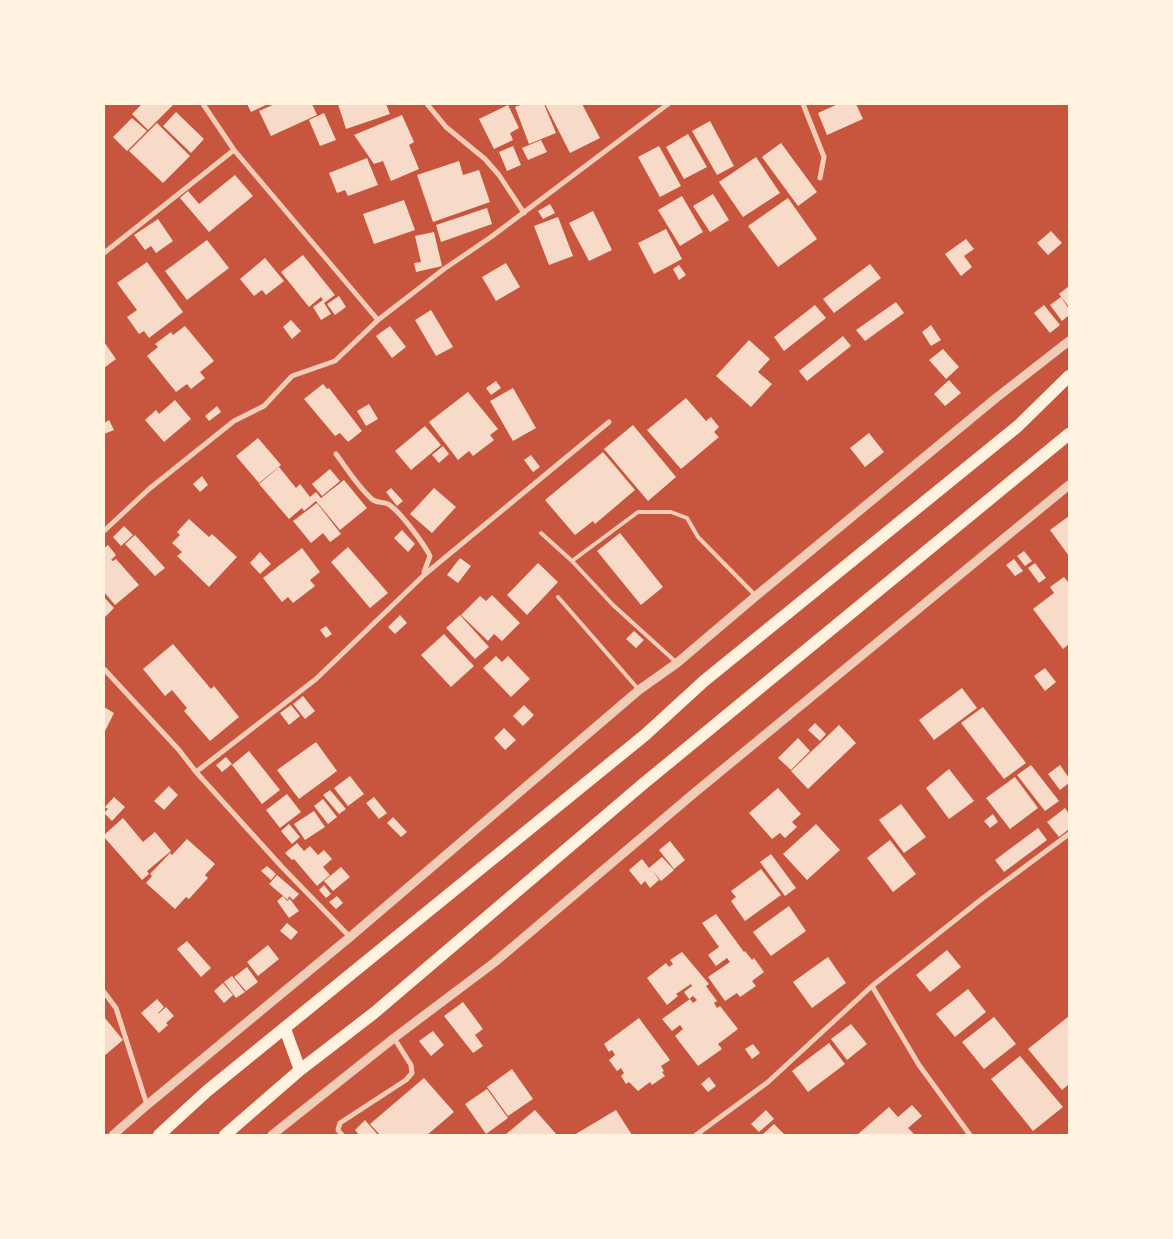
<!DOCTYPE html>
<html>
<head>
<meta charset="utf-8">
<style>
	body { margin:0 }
	#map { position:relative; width:1173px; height:1239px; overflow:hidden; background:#c8553d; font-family:"Titillium Web",sans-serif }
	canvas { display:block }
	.frame { position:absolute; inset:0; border:105px solid #fff3e0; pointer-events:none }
</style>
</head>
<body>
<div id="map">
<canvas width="1173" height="1239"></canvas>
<div class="frame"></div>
</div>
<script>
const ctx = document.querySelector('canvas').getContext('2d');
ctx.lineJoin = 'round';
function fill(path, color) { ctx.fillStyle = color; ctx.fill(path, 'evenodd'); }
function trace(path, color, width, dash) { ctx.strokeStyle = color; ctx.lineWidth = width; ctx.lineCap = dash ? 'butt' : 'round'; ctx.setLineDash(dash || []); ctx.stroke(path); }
fill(new Path2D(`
	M142 104H172L173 105 148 130 132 114Z
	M247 104H268L251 112Z
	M275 104H312L317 115 271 136 259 111Z
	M338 104H386L390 114 346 129Z
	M524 104H544L556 133 529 144 515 107Z
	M545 104H582L600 138 570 153Z
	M838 104H856L863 119 827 135 818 113Z
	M508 105 519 128 510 133 513 140 494 149 479 119Z
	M176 112 204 139 191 153 163 126Z
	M324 113 336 140 320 146 309 120Z
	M402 115 414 142 409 145 419 169 391 181 383 161 374 164 354 135Z
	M132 118 147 131 127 151 113 137Z
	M710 121 734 166 717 175 692 131Z
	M157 123 190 156 163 183 129 151Z
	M688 134 707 167 684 179 666 147Z
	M541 140 547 152 528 160 522 148Z
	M781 143 817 192 798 206 762 157Z
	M513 146 521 165 507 171 499 152Z
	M659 146 681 186 660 197 638 157Z
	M756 157 780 193 743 217 719 182Z
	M367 158 378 185 348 196 345 190 337 193 329 173Z
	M459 161 463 175 479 170 490 202 433 222 417 175Z
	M235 175 253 196 209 232 180 198 188 191 199 204Z
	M713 194 729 220 710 232 693 206Z
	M682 196 703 232 680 246 658 210Z
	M788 198 817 239 778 267 748 226Z
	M404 200 415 230 374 244 363 214Z
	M550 204 555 213 543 219 538 211Z
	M487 208 492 224 441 242 436 225Z
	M593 211 612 250 589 261 569 223Z
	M558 217 573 256 549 265 534 226Z
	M158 219 173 241 156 253 151 246 145 250 134 235Z
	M666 229 682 259 654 274 638 243Z
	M1051 231 1062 243 1048 255 1037 243Z
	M434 232 442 266 416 272 414 263 421 262 415 236Z
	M966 239 974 249 964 256 972 267 961 276 945 254Z
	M207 240 229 268 187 300 165 271Z
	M303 255 335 295 324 303 331 314 321 320 313 307 323 300 321 297 309 307 281 272Z
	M265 258 284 281 266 295 262 290 254 296 240 279Z
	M147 262 183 312 149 338 144 331 139 334 127 317 137 310 117 283Z
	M506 263 520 287 496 301 482 277Z
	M870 264 881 278 834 313 823 299Z
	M679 265 686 275 679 280 673 269Z
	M1069 286V307L1059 294Z
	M339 296 346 307 335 315 327 304Z
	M1061 297 1069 309V315L1062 321 1050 305Z
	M896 302 904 313 865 341 856 330Z
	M815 305 826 318 784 351 774 337Z
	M1044 305 1060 325 1050 333 1034 313Z
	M431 310 453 347 436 356 415 320Z
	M291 320 301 331 292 339 283 327Z
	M931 325 941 340 931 346 922 332Z
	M185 326 214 361 200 372 205 378 191 389 187 384 176 392 147 356 158 347 155 344 171 332 173 335Z
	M390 326 406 347 392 358 376 336Z
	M843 336 851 346 807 381 799 371Z
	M749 340 770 359 758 372 772 384 751 407 716 376Z
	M104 342 116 359 104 368Z
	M943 349 959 367 946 379 929 360Z
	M949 380 961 393 945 406 934 394Z
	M496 381 501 388 491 395 486 388Z
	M323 384 327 389 329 388 362 431 348 442 340 433 335 436 304 399Z
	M513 388 536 428 513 441 490 401Z
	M468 392 498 429 490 435 494 440 473 456 469 451 458 460 429 422Z
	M686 398 706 421 711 417 719 427 714 432 719 437 681 469 647 430Z
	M175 400 191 419 164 442 145 420 156 410 159 414Z
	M369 404 378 419 366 426 357 411Z
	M217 406 221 412 209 421 205 416Z
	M109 420 114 430 104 434V423Z
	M633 425 676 477 648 501 604 449Z
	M425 426 441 445 411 470 395 451Z
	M869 433 884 452 865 467 850 448Z
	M258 438 281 465 259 483 236 456Z
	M443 446 449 454 439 463 432 455Z
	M603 452 635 490 595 524 593 521 575 535 545 500Z
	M531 455 540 467 533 472 524 460Z
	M279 467 296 488 300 484 310 497 316 492 321 498 344 480 367 508 340 530 316 501 304 511 302 508 289 519 259 484Z
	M330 469 340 481 322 496 312 484Z
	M202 476 208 485 200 492 193 484Z
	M391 488 403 501 397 506 386 492Z
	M434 488 456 507 432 533 410 514Z
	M317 503 341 534 330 542 323 533 311 543 293 521Z
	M1069 516V556L1050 530Z
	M189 519 209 537 212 534 237 557 209 587 177 556 182 552 172 543 180 535 177 532Z
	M124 526 133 535 121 546 113 537Z
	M402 530 415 544 408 552 394 538Z
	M620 533 663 587 641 605 597 551Z
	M135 535 165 568 155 576 125 544Z
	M108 545 116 555 111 560 113 561 116 559 139 585 115 605 104 592V548Z
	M348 547 388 593 370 608 331 562Z
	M302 548 320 572 310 580 315 586 293 603 288 597 282 602 263 578Z
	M1024 551 1032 561 1025 566 1017 556Z
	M260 552 271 564 260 574 250 563Z
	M460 558 471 566 458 583 447 575Z
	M1014 559 1023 571 1015 576 1006 565Z
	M538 563 558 582 527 615 507 595Z
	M1035 563 1046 578 1039 583 1028 568Z
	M1064 577 1069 583V644L1063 649 1033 609 1054 593 1050 587Z
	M492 595 520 623 502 641 494 634 488 641 461 615 480 596 486 601Z
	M104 597 114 608 104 618Z
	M400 615 407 623 395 634 388 627Z
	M460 615 489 647 475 659 446 628Z
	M326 626 332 634 326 638 320 630Z
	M634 631 644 640 636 648 626 639Z
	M444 634 474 666 451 687 421 655Z
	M173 644 211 689 214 686 239 717 210 741 184 711 187 708 172 690 165 696 143 669Z
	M496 656 502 662 508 656 530 679 511 697 483 668Z
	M1045 668 1056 682 1045 691 1034 676Z
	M962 688 977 708 934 740 919 720Z
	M303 696 315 711 305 719 293 704Z
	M291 705 300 716 289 725 280 713Z
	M524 705 534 715 523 726 513 716Z
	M104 707 114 713 105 731 104 730Z
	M983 707 1026 763 1004 779 961 723Z
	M815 723 826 734 820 741 808 730Z
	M839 725 856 743 808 789 791 771Z
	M504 728 516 740 505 750 494 738Z
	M798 738 810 751 791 770 778 758Z
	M316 742 337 771 299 799 277 770Z
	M249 751 280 790 262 804 232 765Z
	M226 757 232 764 222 772 216 765Z
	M1031 765 1059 801 1045 811 1017 775Z
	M1060 765 1069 778V783L1060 790 1048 774Z
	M949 769 974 801 949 819 926 788Z
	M350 776 364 794 348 806 334 788Z
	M1015 777 1038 808 1010 829 986 798Z
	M169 786 178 795 164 810 154 801Z
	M778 788 801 814 792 822 797 827 785 838 780 833 772 839 749 813Z
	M330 790 346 809 339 814 323 795Z
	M287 794 301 812 280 828 266 810Z
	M114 797 125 807 112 821 104 813 108 809 105 807Z
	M374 797 387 813 379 819 366 803Z
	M323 799 337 817 328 824 314 806Z
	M901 804 926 837 904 853 879 820Z
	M1065 808 1069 814V829L1059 837 1047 822Z
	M314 811 325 827 305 840 294 824Z
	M993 814 998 822 990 828 984 821Z
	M393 817 407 832 401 837 387 823Z
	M123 818 143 842 155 832 171 851 147 871 149 874 142 880 104 837V835Z
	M289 824 300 837 292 844 281 831Z
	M816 824 840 850 807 880 783 854Z
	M1038 828 1047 840 1004 872 995 860Z
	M187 839 215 864 205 875 208 878 189 899 186 897 175 909 146 883 152 876 150 874 170 853 172 855Z
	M890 840 916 874 893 892 867 858Z
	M670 841 685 860 674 869 659 850Z
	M297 843 304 851 310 846 318 855 324 850 332 859 323 867 330 875 317 886 294 859 292 860 285 853Z
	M771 854 796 888 785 896 760 862Z
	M662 857 674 870 661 881 653 871 659 880 650 888 645 881 641 885 629 870 642 859 649 868Z
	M267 866 276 874 271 880 261 871Z
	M341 867 350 877 333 891 324 881Z
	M761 869 781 895 745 921 731 901 736 897 731 891Z
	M277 875 299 894 293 900 289 896 288 900 269 884Z
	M324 885 331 894 326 898 319 890Z
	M283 896 287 901 290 899 299 911 289 918 277 901Z
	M337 896 343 903 336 909 329 902Z
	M789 906 806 931 771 956 753 932Z
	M716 914 744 952 745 951 752 960 754 958 764 972 752 981 756 986 740 997 737 993 725 1001 708 977 730 962 727 958 716 966 708 955 719 947 702 923Z
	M287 923 298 932 291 940 280 931Z
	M187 941 211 968 201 977 177 949Z
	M268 945 279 959 258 976 247 962Z
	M947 950 961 967 930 992 916 975Z
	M682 952 709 984 706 986 717 1001 714 1003 717 1008 720 1006 738 1029 718 1044 722 1049 698 1066 675 1036 683 1029 680 1025 672 1031 662 1019 690 999 693 1003 697 1000 693 996 689 999 684 992 692 986 691 984 676 994 678 996 667 1005 647 978 666 963 669 967 673 964 670 960Z
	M828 957 846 983 812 1008 793 982Z
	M247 967 258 982 246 991 234 977Z
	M232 976 245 992 236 998 224 982Z
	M223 983 233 995 224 1003 214 991Z
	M968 989 986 1012 955 1037 936 1014Z
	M157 999 164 1007 158 1013V1014L166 1007 174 1016 166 1023 168 1025 159 1033 141 1013Z
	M463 1002 483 1029 475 1035 483 1046 473 1053 444 1016Z
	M1069 1016V1084L1062 1090 1028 1049Z
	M994 1017 1016 1044 984 1069 962 1042Z
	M105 1018 123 1040 104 1056V1019Z
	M639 1018 670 1060 661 1066 664 1071 662 1072 665 1076 652 1085 650 1082 638 1091 629 1082 626 1084 621 1076 624 1073 621 1068 617 1071 609 1060 615 1055 612 1050 609 1052 604 1044Z
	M851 1024 867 1044 847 1060 831 1039Z
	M433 1031 444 1045 431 1056 419 1041Z
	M829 1043 845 1064 808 1092 792 1071Z
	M753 1044 760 1053 752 1059 745 1049Z
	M1020 1056 1063 1107 1033 1131 991 1079Z
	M512 1069 533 1099 508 1116 487 1087Z
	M709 1077 716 1086 708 1092 701 1084Z
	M424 1078 454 1112 427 1135H380L370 1124Z
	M487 1089 508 1118 486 1134 465 1104Z
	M912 1105 922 1116 908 1128 915 1135H857L889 1107 898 1117Z
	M535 1110 557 1135H505Z
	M616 1110 632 1135H574Z
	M766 1110 774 1119 759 1132 751 1124Z
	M365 1120 378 1135H359L355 1130Z
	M774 1124 785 1135H765L763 1134Z`), '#f7dbc8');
trace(new Path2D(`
	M541 533 572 561 613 605 677 663
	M572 561 638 512H671L687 518 698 537 755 595
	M558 597 639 690`), '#f1ccb7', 4);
trace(new Path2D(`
	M203 104 234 150 378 320
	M427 104 446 127 485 159 499 175 524 213
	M803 104 824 157 820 178
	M104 253 234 150
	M336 454C348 470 358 487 373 500 378 503 383 502 388 504 400 511 424 544 430 556L424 572
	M104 531 149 489 234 421 264 406 292 376 335 361 378 320 444 269 491 237 668 104
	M104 669 179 750 196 772 282 867 350 937
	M196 772 316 679 424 575 609 422
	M872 986 919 1065 970 1135
	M104 992 116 1008 147 1105
	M342 1135 338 1130 340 1123 406 1080 412 1073 411 1065 394 1038
	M696 1135 768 1082 872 986 983 898 1069 834`), '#f1ccb7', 5);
trace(new Path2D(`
	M113 1135 147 1105 350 937 639 690 677 663 756 596 996 398 1069 341
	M272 1135 394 1038 495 962 693 794 1069 485`), '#f1ccb7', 9);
trace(new Path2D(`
	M285 1029 300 1070
	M159 1135 207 1091 645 735 704 681 1018 426 1069 376
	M225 1135 300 1070 374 1013 643 784 1069 434`), '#fff3e0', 12);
</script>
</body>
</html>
